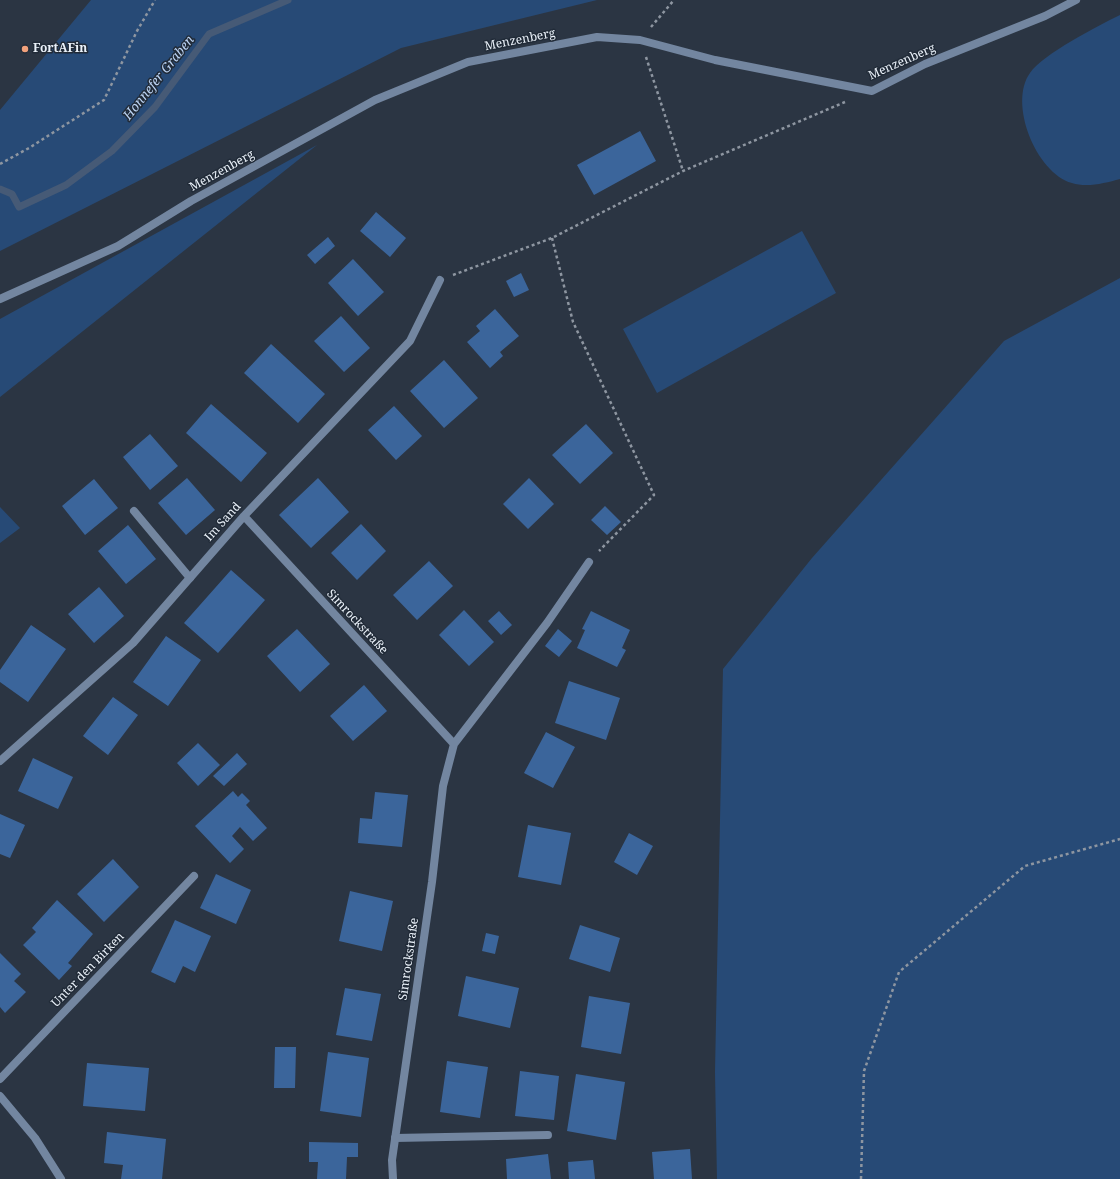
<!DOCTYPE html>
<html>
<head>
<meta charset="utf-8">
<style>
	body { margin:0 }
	canvas { display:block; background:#2b3543 }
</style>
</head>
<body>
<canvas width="1120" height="1179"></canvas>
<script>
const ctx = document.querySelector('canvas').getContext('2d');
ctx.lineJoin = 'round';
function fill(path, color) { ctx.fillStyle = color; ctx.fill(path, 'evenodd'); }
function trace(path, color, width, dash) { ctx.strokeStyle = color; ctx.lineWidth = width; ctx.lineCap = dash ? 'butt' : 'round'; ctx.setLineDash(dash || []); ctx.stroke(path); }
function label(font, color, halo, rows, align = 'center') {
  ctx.font = font + ' "Noto Serif",serif'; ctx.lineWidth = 3; ctx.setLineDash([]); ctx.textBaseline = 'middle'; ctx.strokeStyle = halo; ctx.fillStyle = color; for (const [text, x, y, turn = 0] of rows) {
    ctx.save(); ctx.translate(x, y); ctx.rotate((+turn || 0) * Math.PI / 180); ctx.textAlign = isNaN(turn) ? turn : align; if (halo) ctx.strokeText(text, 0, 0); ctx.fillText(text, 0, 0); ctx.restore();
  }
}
fill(new Path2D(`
	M91 0H597L401 48 0 251V110Z
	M1120 15V179C1105 183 1087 188 1072 183 1036 173 1008 103 1030 73 1043 54 1098 26 1120 15Z
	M317 145 0 397V319Z
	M802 231 836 293 657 393 623 329Z
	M1120 278V1179H717L715 1072 723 669 812 558 1004 341Z
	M0 507 20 528 0 543Z`), '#274a76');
trace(new Path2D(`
	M0 189 12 194 19 207 66 185 112 151 155 107 209 34 288 0`), '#465a76', 7);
fill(new Path2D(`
	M640 131 656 161 594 195 577 165Z
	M376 212 406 238 390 257 360 231Z
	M328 237 335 246 315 264 307 255Z
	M353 259 384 292 358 316 328 283Z
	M521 273 529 290 514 297 506 281Z
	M495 309 519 336 500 352 503 356 490 368 467 342 480 331 476 326Z
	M341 316 370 348 344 372 314 341Z
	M271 344 325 394 298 423 244 373Z
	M444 360 478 398 444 428 410 391Z
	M211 404 267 453 241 482 186 433Z
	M394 406 422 436 396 460 368 430Z
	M586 424 613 453 580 484 552 455Z
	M150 434 178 466 150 490 123 457Z
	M187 478 215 510 186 535 158 503Z
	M318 478 349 512 311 548 279 515Z
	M529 478 554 504 528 529 503 504Z
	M94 479 118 508 85 535 62 506Z
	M605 506 621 522 607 535 591 520Z
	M361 524 386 551 357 580 331 553Z
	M128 525 156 559 126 584 98 551Z
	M429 561 453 586 417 620 393 595Z
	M231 570 265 600 218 653 184 623Z
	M99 587 124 616 94 643 68 614Z
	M464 610 494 642 469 666 439 635Z
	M499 611 512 625 501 635 488 621Z
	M591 611 630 630 622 648 626 650 617 667 577 648 585 630 582 629Z
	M31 625 66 649 28 702 0 682V670Z
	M297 629 330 664 300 692 267 656Z
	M558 629 572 641 559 657 545 646Z
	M166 636 201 660 168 706 133 682Z
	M569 681 620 698 606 740 555 723Z
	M364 685 387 711 353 741 330 716Z
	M113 697 138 715 108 755 83 736Z
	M546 732 575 747 553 788 524 773Z
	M198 743 220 765 198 786 177 763Z
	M237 753 247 764 224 786 213 776Z
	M33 758 73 777 58 809 18 791Z
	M233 791 238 797 242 793 250 801 246 805 267 828 253 841 240 827 232 836 244 849 230 863 195 826Z
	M375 792 408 795 402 847 358 843 360 818 372 819Z
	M0 814 25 825 10 858 0 854Z
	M528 825 571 833 561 885 518 877Z
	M629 833 653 846 637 875 614 862Z
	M113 859 139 887 104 922 77 894Z
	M216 874 251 890 236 924 200 908Z
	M350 891 393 901 382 951 339 941Z
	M57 900 93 934 68 963 72 966 59 980 23 945 36 932 32 928Z
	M175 920 211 936 195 972 183 966 175 983 151 972Z
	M580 925 620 938 610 972 569 959Z
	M486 933 499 936 495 954 482 951Z
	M0 953 21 974 14 981 26 992 5 1013 0 1007Z
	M466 976 519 988 510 1028 458 1016Z
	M345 988 381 994 372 1041 336 1035Z
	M589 996 630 1003 621 1054 581 1047Z
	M275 1047H296L295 1088H274Z
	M328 1052 369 1058 361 1117 320 1111Z
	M447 1061 488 1067 480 1118 440 1112Z
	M87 1063 149 1068 145 1111 83 1106Z
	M520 1071 559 1076 554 1120 515 1116Z
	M576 1074 625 1082 616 1140 567 1131Z
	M107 1132 166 1139 162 1179H121L123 1165 104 1163Z
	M309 1142 358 1143V1157H347L346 1179H317L318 1162H309Z
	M690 1149 692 1179H654L652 1152Z
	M548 1154 551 1179H507L506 1159Z
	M593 1160 595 1179H569L568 1162Z`), '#3b659b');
trace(new Path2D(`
	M651 27 674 0
	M646 57 683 171
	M0 164 29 148 104 100 137 31 155 0
	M552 238 573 322 654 495 599 551
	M453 275 552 238 683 171 845 102
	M861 1179 864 1071 899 972 1025 866 1120 839`), '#8e96a1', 2.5, [3, 3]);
trace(new Path2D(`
	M134 511 190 578
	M395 1138 548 1135`), '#7386a0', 8);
trace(new Path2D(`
	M0 299 118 246 191 201 375 100 468 62 597 37 640 40 715 60 872 91 925 64 1045 16 1076 0
	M244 516 454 744 443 786 432 882 392 1160 393 1179
	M454 744 547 623 589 562
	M0 761 133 643 244 516 410 341 440 280
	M0 1079 194 876
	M0 1096 35 1138 61 1179`), '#7386a0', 8);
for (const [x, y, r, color] of [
	[25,49,4,"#f1a17c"]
]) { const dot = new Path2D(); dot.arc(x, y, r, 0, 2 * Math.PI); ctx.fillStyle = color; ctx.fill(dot); trace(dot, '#212b38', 1.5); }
label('12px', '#eaf1f9', '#212b38', [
	["Menzenberg",520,40,-11],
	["Menzenberg",902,62,-24],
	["Menzenberg",222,171,-29],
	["Im Sand",223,522,-48],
	["Simrockstraße",357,622,47],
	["Simrockstraße",409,959,-82],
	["Unter den Birken",88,970,-46]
]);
label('bold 12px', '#eaf1f9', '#212b38', [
	["FortAFin",33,49]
], 'left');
label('italic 13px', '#bbd3f3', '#212b38', [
	["Honnefer Graben",159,78,-51]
]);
</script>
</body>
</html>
